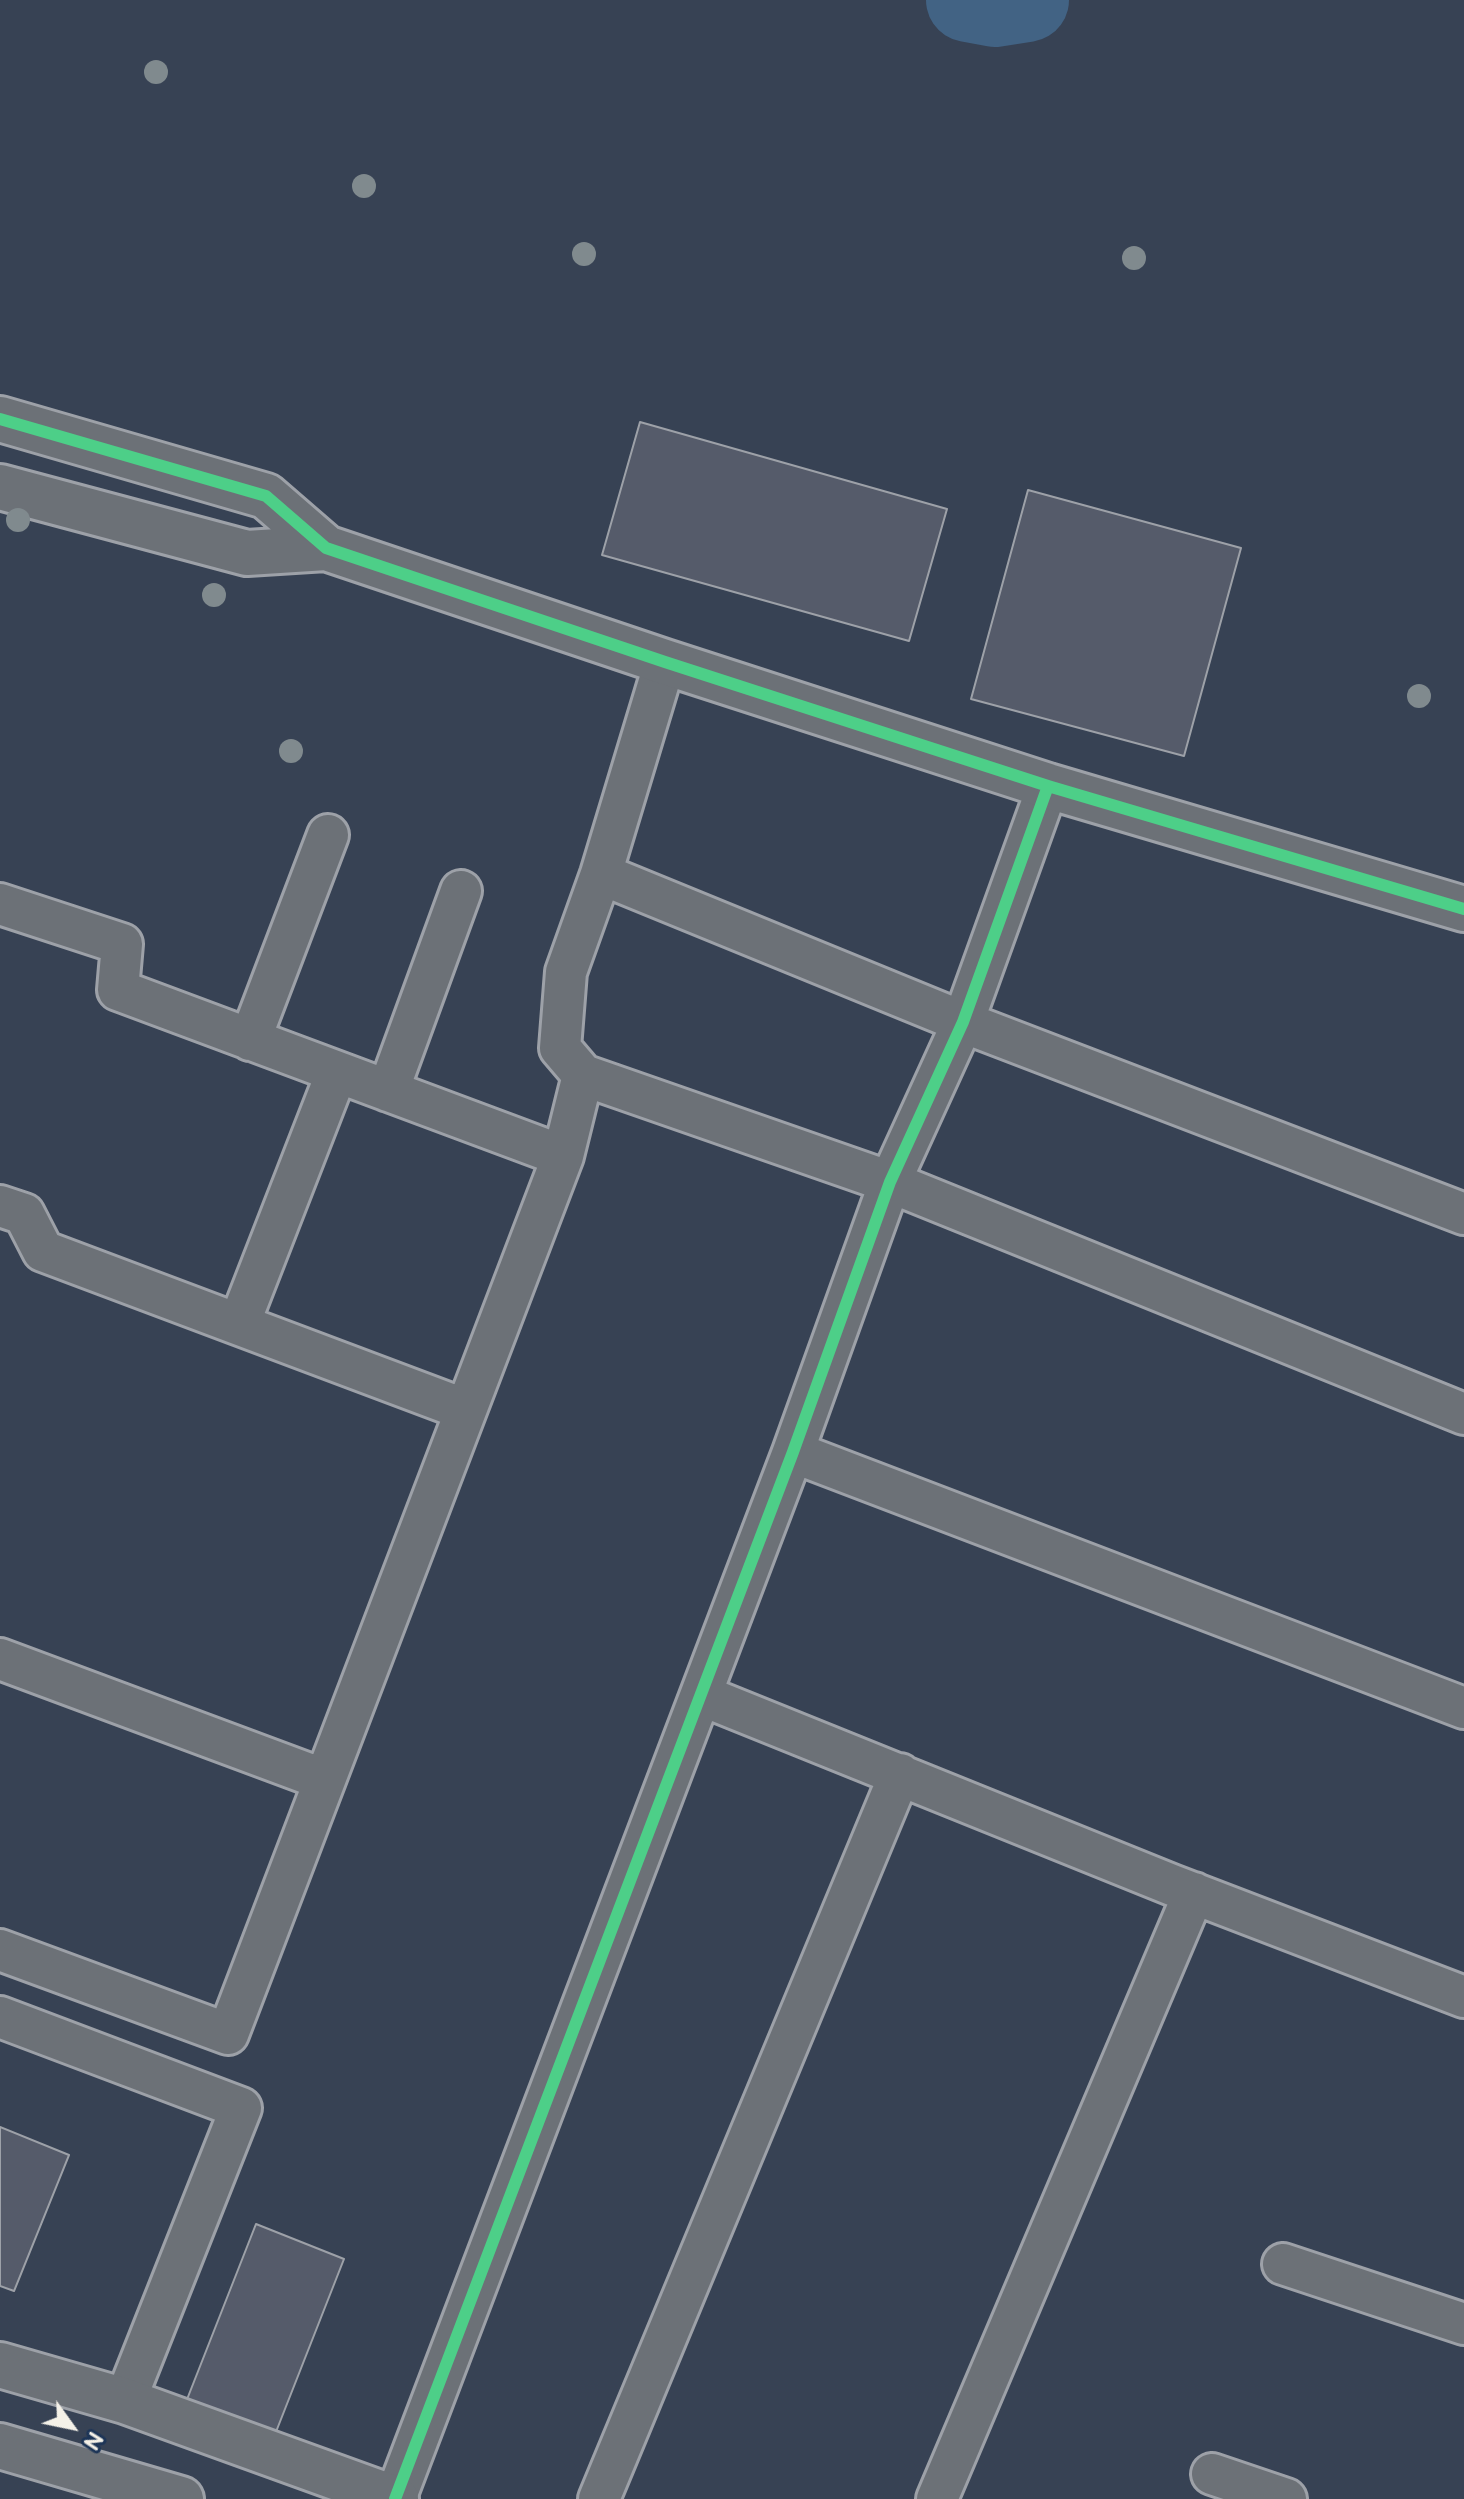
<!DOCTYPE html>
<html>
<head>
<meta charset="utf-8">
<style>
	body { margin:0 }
	#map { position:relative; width:1464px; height:2499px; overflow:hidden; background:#374254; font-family:"Balsamiq Sans",sans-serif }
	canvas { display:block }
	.north { position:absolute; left:32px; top:2387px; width:80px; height:80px; -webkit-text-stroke:6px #1d3557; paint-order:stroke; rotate:123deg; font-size:22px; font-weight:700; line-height:32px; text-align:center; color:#f4f1e8 }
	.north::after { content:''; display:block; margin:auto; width:28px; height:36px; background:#f4f1e8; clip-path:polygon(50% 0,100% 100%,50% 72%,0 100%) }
</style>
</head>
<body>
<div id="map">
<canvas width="1464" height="2499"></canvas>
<div class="north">N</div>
</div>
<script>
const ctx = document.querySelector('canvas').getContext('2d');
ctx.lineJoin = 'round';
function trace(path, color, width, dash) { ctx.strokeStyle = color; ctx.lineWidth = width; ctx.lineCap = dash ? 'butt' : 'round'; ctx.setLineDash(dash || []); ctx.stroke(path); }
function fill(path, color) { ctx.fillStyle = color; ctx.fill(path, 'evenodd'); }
trace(new Path2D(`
	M968 0 995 5 1027 0`), '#426384', 84);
const building = new Path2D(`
	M640 422 947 509 909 641 602 555Z
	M1028 490 1241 548 1184 756 971 699Z
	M0 2127 69 2155 14 2291 0 2286Z
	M256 2224 344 2259 272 2442 184 2407Z`);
fill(building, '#555b6a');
trace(building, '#9da1a8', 2);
const minor = new Path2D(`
	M665 662 601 874 566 972 560 1048 583 1075 890 1182 1464 1414
	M601 874 963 1022 1464 1214
	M0 904 122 944 118 990 563 1156
	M250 1040 328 835
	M388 1091 461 891
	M0 1206 24 1214 43 1251 466 1410
	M239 1324 337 1072
	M793 1452 1464 1708
	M0 1659 325 1780
	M701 1695 1172 1885 1464 1997
	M0 1950 228 2034 563 1156 583 1075
	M0 2017 241 2108 125 2401
	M1283 2264 1464 2324
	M1212 2474 1286 2499
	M395 2499 793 1452 890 1182 963 1022 1048 786
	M599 2499 900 1774
	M937 2499 1194 1893`);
const tertiary = new Path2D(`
	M0 419 266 496 326 548 665 662 1048 786 1464 909
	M0 487 247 553 326 548
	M0 2365 125 2401 396 2499
	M0 2446 181 2499`);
trace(minor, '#9da1a8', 46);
trace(tertiary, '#9da1a8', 50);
trace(minor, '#6c7177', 40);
trace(tertiary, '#6c7177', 44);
trace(new Path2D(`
	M0 419 266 496 326 548 665 662 1048 786 1464 909
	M395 2499 793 1452 890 1182 963 1022 1048 786`), '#4dcf88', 12);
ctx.fillStyle = '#808a8e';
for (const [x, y] of [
	[156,72],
	[364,186],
	[584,254],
	[1134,258],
	[18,520],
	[214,595],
	[1419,696],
	[291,751]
]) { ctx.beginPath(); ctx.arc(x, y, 12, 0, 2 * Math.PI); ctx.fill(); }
</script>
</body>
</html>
